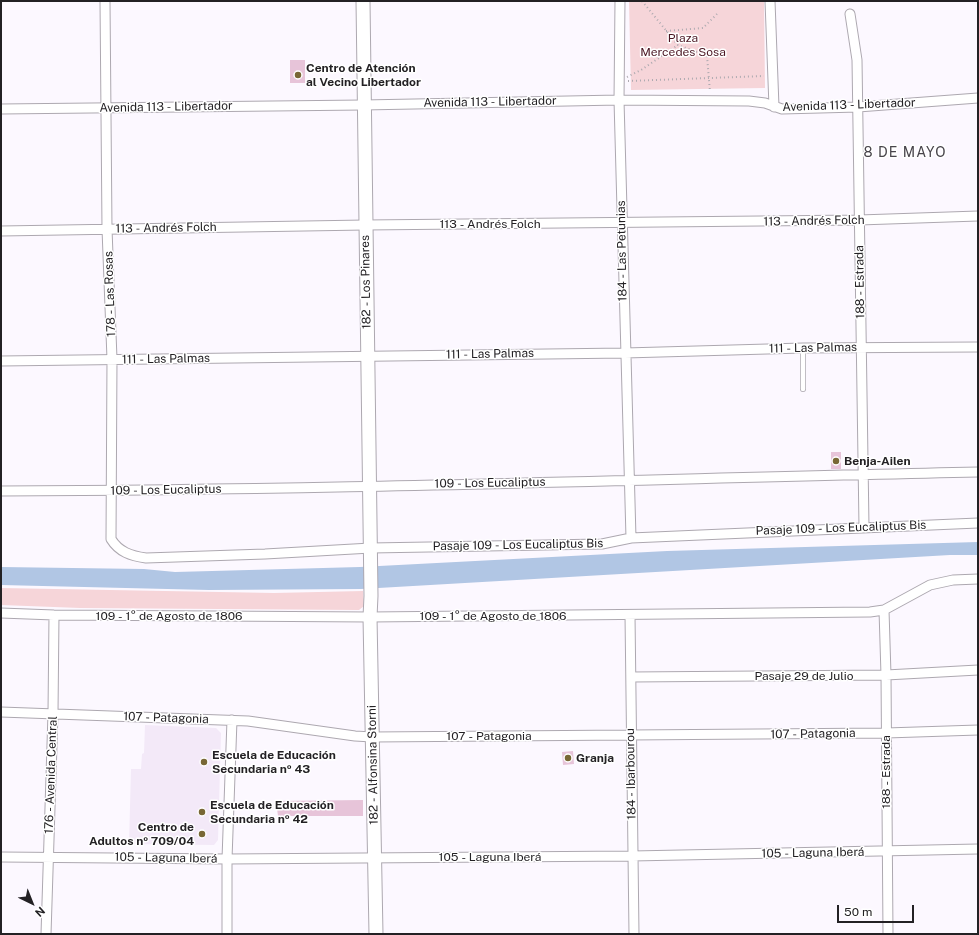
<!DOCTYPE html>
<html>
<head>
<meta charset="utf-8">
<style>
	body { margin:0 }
	#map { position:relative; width:979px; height:935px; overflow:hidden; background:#fcf8ff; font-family:"Public Sans",sans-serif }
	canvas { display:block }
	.frame { position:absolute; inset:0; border:2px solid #232124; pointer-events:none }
	.north { position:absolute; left:12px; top:883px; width:40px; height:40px; -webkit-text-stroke:3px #fff; paint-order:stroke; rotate:137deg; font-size:11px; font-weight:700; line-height:16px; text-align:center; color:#232124 }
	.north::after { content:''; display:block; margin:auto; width:14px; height:18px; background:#232124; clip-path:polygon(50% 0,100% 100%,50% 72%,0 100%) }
	.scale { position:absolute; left:837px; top:905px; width:77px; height:18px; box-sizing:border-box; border:2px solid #232124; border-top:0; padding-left:5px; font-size:12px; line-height:14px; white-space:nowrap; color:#232124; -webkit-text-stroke:3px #fff; paint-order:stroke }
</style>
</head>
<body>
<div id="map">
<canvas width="979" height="935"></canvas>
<div class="frame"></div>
<div class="north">N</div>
<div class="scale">50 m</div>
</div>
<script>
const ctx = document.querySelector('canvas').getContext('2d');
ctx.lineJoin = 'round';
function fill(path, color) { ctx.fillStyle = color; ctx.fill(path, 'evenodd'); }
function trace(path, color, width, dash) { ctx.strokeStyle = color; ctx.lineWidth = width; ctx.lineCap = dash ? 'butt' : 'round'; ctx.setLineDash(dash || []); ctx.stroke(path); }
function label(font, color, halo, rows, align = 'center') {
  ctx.font = font + ' "Public Sans",sans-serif'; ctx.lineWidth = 3; ctx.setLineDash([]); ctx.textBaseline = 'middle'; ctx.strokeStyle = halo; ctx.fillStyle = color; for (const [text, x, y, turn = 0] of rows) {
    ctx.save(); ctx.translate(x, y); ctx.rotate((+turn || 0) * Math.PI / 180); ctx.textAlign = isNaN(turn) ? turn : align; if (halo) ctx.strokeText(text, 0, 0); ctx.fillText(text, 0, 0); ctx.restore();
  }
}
fill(new Path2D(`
	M145 725 216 728 221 733 218 840 214 845 129 844 131 769H141L142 754 144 753Z`), '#f3e9f8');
fill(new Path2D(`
	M629 1H764L765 88 631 90Z
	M1 588 274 593 363 591 364 606 359 610 80 608 1 605Z`), '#f6d5d9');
fill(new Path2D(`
	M978 542V555H950L361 589 209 590 1 585V567L144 569 175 572 360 567 667 551Z`), '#b1c6e4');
fill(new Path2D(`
	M290 60H305V83H290Z
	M831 452H841V469H831Z
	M573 751 574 764 563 765 562 752Z
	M363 800V816H278L276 801Z`), '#e7c4d9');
const lane = new Path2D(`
	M803 348V389`);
const street = new Path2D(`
	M105 1 107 229 112 359 111 539C119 552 131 556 146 558L265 554 371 548 602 544 631 538 978 523
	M620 1 619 100 631 538
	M770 1 774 107
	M850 14 857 60 864 527
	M1 109 363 105 619 100 749 101 765 103 782 109 858 107 978 98
	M1 231 365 225 859 220 978 216
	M1 361 625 353 803 348 978 347
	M1 491C327 490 652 479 978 472
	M884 610 886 675 888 934
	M1 613 54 615 370 617 870 612 884 610 930 585 953 580 978 579
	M630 615 634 934
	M631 677 886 675 978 670
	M1 712 248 721 355 736 372 737 886 733 978 730
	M1 857 227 859 632 856 978 849
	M46 934 53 713 54 615
	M227 934V859L232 720`);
const secondary = new Path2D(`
	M363 1 371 596 370 617 376 934`);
trace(lane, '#ada8b0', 6);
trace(street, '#ada8b0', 11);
trace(secondary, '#ada8b0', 15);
trace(new Path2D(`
	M642 1 678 45 707 56 710 92
	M666 31 703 28 717 14
	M627 77 641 70 678 45
	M628 81 764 76`), '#aeaab0', 2, [1, 3]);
trace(lane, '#fff', 4.5);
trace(street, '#fff', 9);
trace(secondary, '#fff', 13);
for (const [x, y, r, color] of [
	[298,75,4,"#786735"],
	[836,461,4,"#786735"],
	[568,758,4,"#786735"],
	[204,762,4,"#786735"],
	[202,812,4,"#786735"],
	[202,834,4,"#786735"]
]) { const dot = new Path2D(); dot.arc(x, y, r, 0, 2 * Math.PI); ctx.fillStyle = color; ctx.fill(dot); trace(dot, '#fff', 1.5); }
label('12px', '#491522', '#fff', [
	["Plaza",683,38],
	["Mercedes Sosa",683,52]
]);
label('bold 12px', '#232124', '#fff', [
	["Centro de Atención",306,68],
	["al Vecino Libertador",306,82],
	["Benja-Ailen",844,461],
	["Escuela de Educación",212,755],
	["Secundaria nº 43",212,769],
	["Granja",576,758],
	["Escuela de Educación",210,805],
	["Secundaria nº 42",210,819],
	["Centro de",194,827,"right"],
	["Adultos nº 709/04",194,841,"right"]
], 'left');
label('12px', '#232124', '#fff', [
	["Avenida 113 - Libertador",490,102,-1],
	["Avenida 113 - Libertador",849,105,-2],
	["Avenida 113 - Libertador",166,107,-1],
	["113 - Andrés Folch",814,221,-1],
	["113 - Andrés Folch",490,224],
	["113 - Andrés Folch",166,228,-1],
	["184 - Las Petunias",622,251,-91],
	["182 - Los Pinares",366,282,-91],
	["188 - Estrada",860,282,-91],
	["178 - Las Rosas",110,294,-92],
	["111 - Las Palmas",813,348,-1],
	["111 - Las Palmas",490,354,-1],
	["111 - Las Palmas",166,359,-1],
	["109 - Los Eucaliptus",490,483,-1],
	["109 - Los Eucaliptus",166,490,-1],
	["Pasaje 109 - Los Eucaliptus Bis",841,528,-2],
	["Pasaje 109 - Los Eucaliptus Bis",518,545,-1],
	["109 - 1° de Agosto de 1806",169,616],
	["109 - 1° de Agosto de 1806",493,616],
	["Pasaje 29 de Julio",804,676],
	["107 - Patagonia",166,718,2],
	["107 - Patagonia",813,734,-1],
	["107 - Patagonia",489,736],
	["182 - Alfonsina Storni",373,765,-91],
	["188 - Estrada",886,772,-90],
	["184 - Ibarbourou",631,774,-91],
	["176 - Avenida Central",51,775,-88],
	["105 - Laguna Iberá",813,853,-1],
	["105 - Laguna Iberá",490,857],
	["105 - Laguna Iberá",166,858,1]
]);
ctx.letterSpacing = '1px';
label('14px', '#48444b', '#fff', [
	["8 DE MAYO",905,153]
]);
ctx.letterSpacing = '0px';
</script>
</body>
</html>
